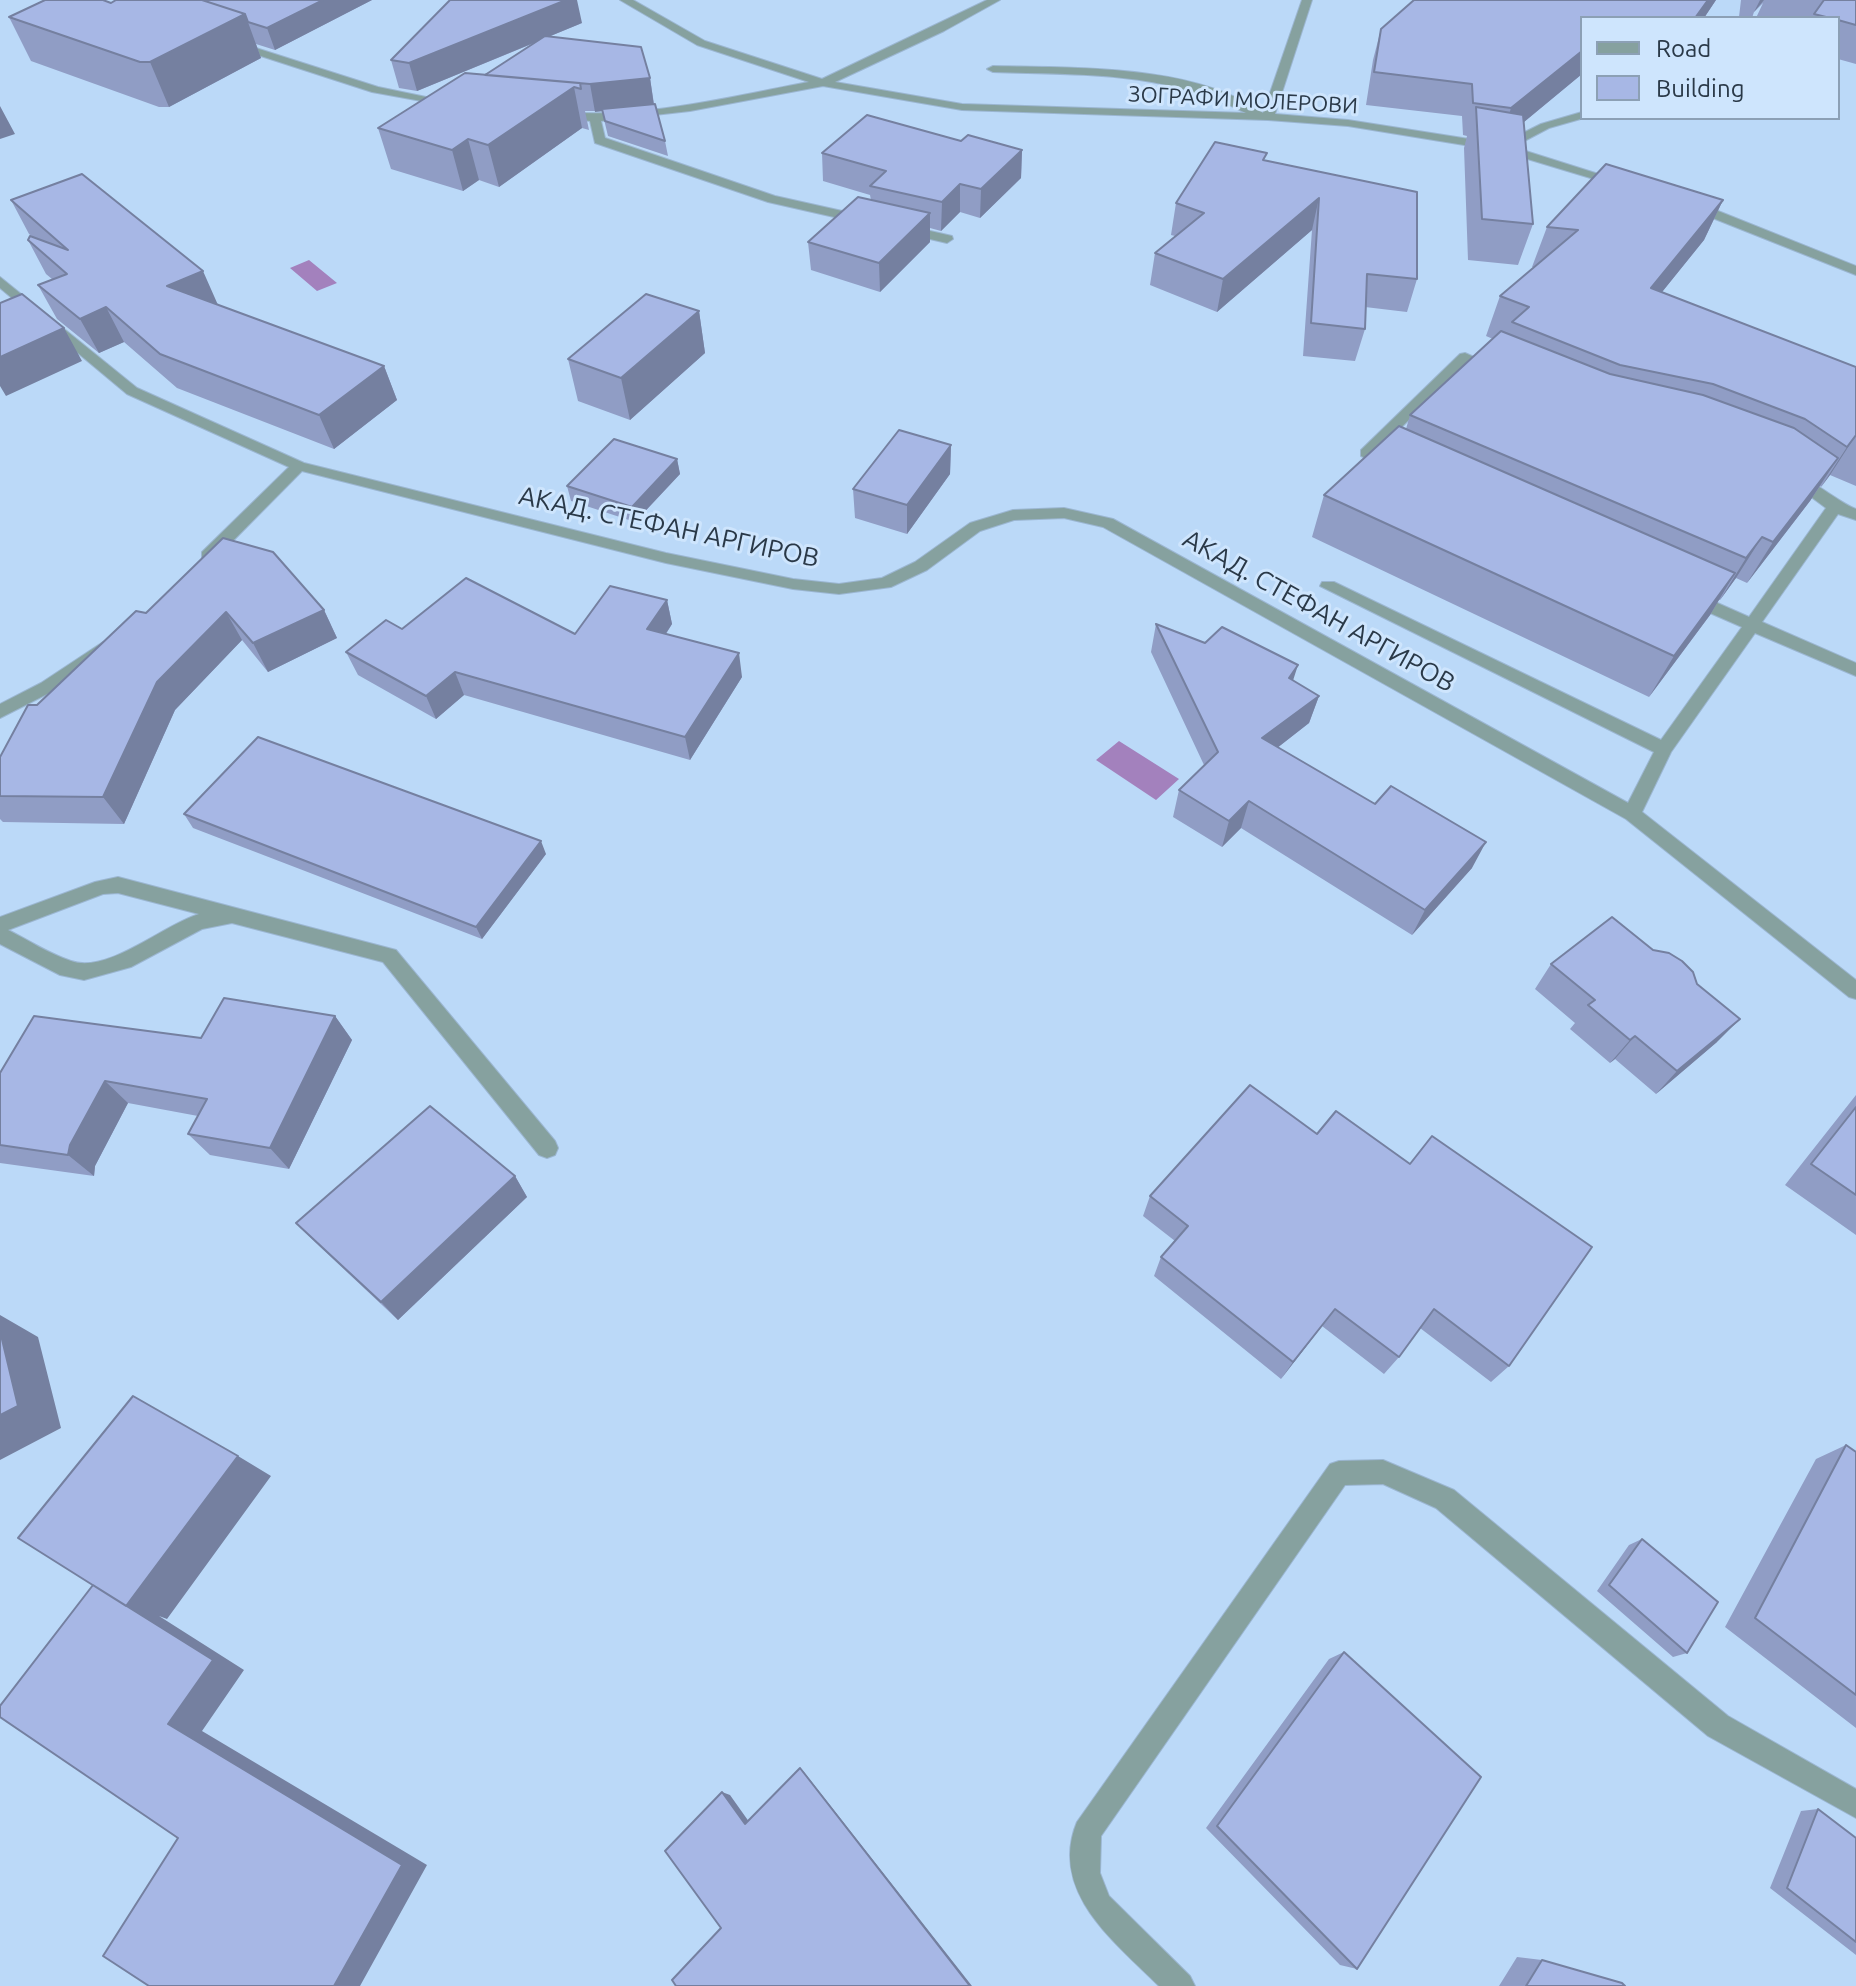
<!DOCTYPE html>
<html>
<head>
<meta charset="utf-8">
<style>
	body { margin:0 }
	#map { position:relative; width:1856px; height:1986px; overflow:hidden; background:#bbd9f8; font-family:Ubuntu,sans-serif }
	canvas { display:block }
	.legend { position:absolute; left:1580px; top:16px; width:260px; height:104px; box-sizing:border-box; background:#cee5fd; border:2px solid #8ca0b5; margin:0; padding:10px 14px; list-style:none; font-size:24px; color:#2a3948 }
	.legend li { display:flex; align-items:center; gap:16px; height:40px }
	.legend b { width:40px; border:2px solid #8ca0b5 }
</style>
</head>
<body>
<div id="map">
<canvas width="1856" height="1986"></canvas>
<ul class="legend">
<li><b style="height:10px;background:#86a19f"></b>Road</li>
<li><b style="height:22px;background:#a7b7e5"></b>Building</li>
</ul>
</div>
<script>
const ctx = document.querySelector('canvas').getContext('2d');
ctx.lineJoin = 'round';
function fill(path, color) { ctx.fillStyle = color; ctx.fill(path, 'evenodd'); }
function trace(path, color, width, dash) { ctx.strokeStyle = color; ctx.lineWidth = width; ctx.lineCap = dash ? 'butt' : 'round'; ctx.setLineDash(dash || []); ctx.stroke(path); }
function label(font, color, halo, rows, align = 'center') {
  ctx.font = font + ' Ubuntu,sans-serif'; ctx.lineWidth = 6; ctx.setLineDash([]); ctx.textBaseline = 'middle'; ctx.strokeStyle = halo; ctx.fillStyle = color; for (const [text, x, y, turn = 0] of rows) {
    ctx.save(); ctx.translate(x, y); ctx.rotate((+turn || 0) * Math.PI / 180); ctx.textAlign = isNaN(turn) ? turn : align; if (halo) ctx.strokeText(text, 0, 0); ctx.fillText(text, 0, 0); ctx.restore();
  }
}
fill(new Path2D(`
	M309 260 337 283 317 291 290 268Z
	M1119 741 1179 779 1156 800 1096 760Z`), '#a381bd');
const minor = new Path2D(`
	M620 0H633L705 41 822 79 987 0H1000L944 31 835 82 962 104 1246 113C1161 71 1086 75 993 72L987 69 993 66C1074 68 1196 64 1263 113L1302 0H1312L1275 114 1348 120 1501 144 1541 124 1582 112 1584 118 1549 128 1513 147 1627 183 1617 186 1501 151 1348 126 1268 120 962 110 823 86 690 111 601 121 605 138 775 196 869 217 871 220 865 224 768 202 595 143 590 121 557 117V113L561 112C644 119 728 97 809 82L697 45Z
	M234 41 378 87 455 103 449 106 372 92 230 46 229 44Z
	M1690 203H1698L1856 266V275L1690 209Z
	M904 225 952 236 953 239 947 243 900 232 898 229Z
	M0 277 137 388 304 463 666 553 793 579 839 584 882 578 915 562 970 523 1013 510 1064 508 1113 519 1628 803 1654 752 1320 586 1322 582H1334L1661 740 1742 627 1685 602 1683 598 1685 594H1697L1749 617 1826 508 1787 479 1790 476C1806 473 1837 502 1856 509V520L1838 514 1762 622 1856 663V676L1755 633 1671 752 1642 812 1856 980V999L1849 997 1626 819 1103 527 1064 518 1014 520 980 531 927 570 891 587 839 594 793 589 666 563 302 471 214 560H202V552L289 467 127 394 0 288Z
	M1465 353 1503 370 1496 374 1467 363 1376 452 1397 462V468H1387L1361 456V450L1460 354Z
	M103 642 109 644 111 648 109 652 53 691 0 718V704L41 683Z
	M118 877 396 950 555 1141 558 1148 555 1155 547 1158 539 1155 383 962 232 923 202 929 131 967 84 980 60 975 0 944V917L95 882ZM118 893 199 914C163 925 108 974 71 961 49 954 28 940 8 930L103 894Z
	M1383 1460 1454 1490 1728 1716 1856 1789V1818L1708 1736 1436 1508 1383 1484 1345 1485 1101 1836 1100 1873 1109 1896 1190 1976 1195 1986H1159C1116 1943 1048 1892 1077 1822L1330 1464 1339 1461Z`);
trace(minor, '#9bb6d1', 2);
fill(minor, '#86a19f');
fill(new Path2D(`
	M116 0H372L275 50 256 44 261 58 169 107H159L31 61 9 17 111 3Z
	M1414 0H1716L1704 18H1582V74L1524 122 1533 224 1518 265 1468 260 1464 148 1467 136 1463 135 1462 116 1366 105 1373 60 1381 29Z
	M1741 0H1856V64L1838 59V18H1756L1763 3 1754 12 1752 18H1742L1739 17Z
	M582 23 548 37 650 78 654 104 665 141 668 156 608 136 602 111H585L589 130 582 128 499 187 479 180 463 191 391 169 378 128 485 75 539 41 417 91 399 88 391 60Z
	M961 141 1022 150 1021 178 980 218 960 212 941 231 930 228V242L880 292 811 270 808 242 871 200 870 195 823 181 822 153Z
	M1266 161 1417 192V279L1407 312 1365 307V329L1355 361 1303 356 1312 230 1217 312 1150 285 1155 253 1175 236 1171 235 1176 203Z
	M11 200 218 305 384 366 397 400 334 449 177 388 124 342 99 353 57 319 38 285 52 279 46 274 28 240 33 237 29 234Z
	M1723 200 1704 240 1662 292 1856 367V486L1830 475 1821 487 1820 486 1810 501 1747 583 1736 578 1720 600H1719L1710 615 1649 697 1312 537 1324 495 1406 429 1410 415 1493 339 1486 336 1500 296 1534 267H1532L1547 227Z
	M699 311 705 353 630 420 578 401 568 359Z
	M951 445 950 474 907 534 855 518 853 489Z
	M677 459 680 474 635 522 571 501 567 486Z
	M667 600 672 624 666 634 742 677 690 760 464 695 436 719 358 675 346 652 402 629 575 634Z
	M324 610 337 638 268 672 242 640 175 710 124 824 3 822 0 819V757L37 705 146 613Z
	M1156 624 1293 681 1319 696 1309 723 1277 748 1472 868 1412 935 1241 828 1222 847 1173 817 1179 790 1204 765 1151 652Z
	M184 814 546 854 482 939 193 828Z
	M1551 964 1717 1042 1656 1094 1615 1059 1610 1063 1570 1029 1575 1023 1535 989Z
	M335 1016 352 1040 289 1169 210 1155 188 1134 198 1116 128 1103 95 1166 94 1176 0 1163V1073Z
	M1250 1085 1509 1366 1491 1382 1420 1328 1399 1357 1384 1374 1322 1326 1281 1379 1154 1276 1161 1257 1175 1241 1143 1216 1150 1196Z
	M1856 1095V1235L1785 1185Z
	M515 1176 527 1197 398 1320 316 1243 296 1223Z
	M1846 1445 1856 1452V1728L1725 1627 1816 1459Z
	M1642 1539 1687 1653 1673 1657 1597 1591 1629 1545Z
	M1344 1652 1357 1969 1340 1965 1206 1828 1329 1659Z
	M1818 1809 1856 1838V1955L1770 1888 1801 1811Z
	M1517 1957 1542 1960 1625 1986H1499Z`), '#909dc5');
fill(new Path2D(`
	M323 0H372L275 50 267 28Z
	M566 0H577L582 23 417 91 409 63Z
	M1708 0H1716L1704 18H1695Z
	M1760 0H1764L1754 12Z
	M245 14 261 58 169 107 150 62Z
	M1582 51V74L1501 141 1511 108Z
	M650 78 654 106 595 112 590 84Z
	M574 87 582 128 499 187 488 145Z
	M0 106 15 134 0 139Z
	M468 139 479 180 463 191 452 150Z
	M1022 150 1021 178 980 218 981 189Z
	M960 184V212L941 231 942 202Z
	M1319 198 1312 230 1217 312 1223 279Z
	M1723 200 1704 240 1633 328 1651 288Z
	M930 213V242L880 292 879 263Z
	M203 271 218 305 167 286Z
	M106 307 124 342 99 353 80 319Z
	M699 311 705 353 630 420 621 378Z
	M64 328 82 361 6 396 0 386V357Z
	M384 366 397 400 334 449 319 415Z
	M1856 435 1830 475 1821 487 1847 447Z
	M951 445 950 474 907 534V505Z
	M1838 458 1810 501 1747 583 1773 542Z
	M677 459 680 474 635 522 632 507Z
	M1762 537 1736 578 1720 600 1746 558Z
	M1735 573 1710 615 1649 697 1674 656Z
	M667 600 672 624 653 653 647 629Z
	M324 610 337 638 268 672 253 643Z
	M226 612 242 640 175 710 124 824 103 797 157 682Z
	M739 653 742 677 690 760 685 737Z
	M1298 665 1289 693V678Z
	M455 672 464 695 436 719 426 696Z
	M1319 696 1309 723 1254 766 1262 738Z
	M1249 801 1241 828 1222 847 1229 821Z
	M541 841 546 854 482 939 476 927Z
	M1486 842 1472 868 1412 935 1425 910Z
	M335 1016 352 1040 289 1169 270 1148Z
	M1740 1019 1717 1042 1656 1094 1677 1071Z
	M1635 1036 1615 1059 1610 1063 1630 1040Z
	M105 1081 128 1103 95 1166 94 1176 68 1155 70 1145Z
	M515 1176 527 1197 398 1320 381 1302Z
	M1335 1309 1322 1326 1281 1379 1293 1362Z
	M0 1315 38 1337 61 1428 0 1460Z
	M238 1456 271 1476 167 1619 159 1616 244 1670 202 1731 427 1865 360 1986H334L168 1724 93 1585Z
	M800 1768 804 1772 972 1986H970Z
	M722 1792 730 1795 752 1826 745 1824Z`), '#7580a0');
const building = new Path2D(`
	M45 0H103L111 3 116 0H202L245 14 150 62H140L9 17Z
	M202 0H323L267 28 248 22 245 14Z
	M450 0H566L409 63 391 60Z
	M1414 0H1708L1695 18H1582V51L1511 108 1473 103 1472 84 1374 72 1381 29Z
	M1824 0H1856V25L1838 20V18H1830L1814 14Z
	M545 36 641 47 650 78 590 84 485 75Z
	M465 73 580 83 581 89 574 87 488 145 468 139 452 150 378 128Z
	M655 104 665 141 605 121 602 109Z
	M1476 107 1523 115 1533 224 1482 219Z
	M867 115 961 141 968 135 1022 150 981 189 960 184 942 202 870 186 886 171 822 153Z
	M1215 142 1267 153 1263 160 1417 192V279L1367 274 1365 329 1311 323 1319 198 1223 279 1155 253 1204 213 1176 203Z
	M1606 164 1723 200 1651 288 1856 367V435L1847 447 1805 419 1713 384 1620 365 1512 322 1529 307 1500 296 1578 230 1547 227Z
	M82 174 203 271 167 286 384 366 319 415 160 354 106 307 80 319 38 285 67 274 28 240 30 236 68 250 11 200Z
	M858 197 930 213 879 263 808 242Z
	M22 294 64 328 0 357V303Z
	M646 294 699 311 621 378 568 359Z
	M1501 331 1610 374 1703 395 1794 428 1838 458 1773 542 1762 537 1746 558 1410 415Z
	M1399 426 1735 573 1674 656 1324 495Z
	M899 430 951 445 907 505 853 489Z
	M614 439 677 459 632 507 567 486Z
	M223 538 273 552 324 610 253 643 226 612 157 682 103 797 0 796V757L28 705H37L136 611 146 613Z
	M466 578 575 634 610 586 667 600 647 629 739 653 685 737 455 672 426 696 346 652 386 620 402 629Z
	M1156 624 1205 643 1222 627 1298 665 1289 678 1319 696 1262 738 1375 804 1391 786 1486 842 1425 910 1249 801 1229 821 1179 790 1218 752Z
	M258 737 541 841 476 927 184 814Z
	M1612 917 1653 950 1669 953 1682 961 1693 972 1697 984 1740 1019 1677 1071 1635 1036 1630 1040 1588 1005 1595 1000 1551 964Z
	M224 998 335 1016 270 1148 188 1134 207 1099 105 1081 70 1145 68 1155 0 1145V1073L34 1016 201 1038Z
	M1250 1085 1317 1134 1336 1111 1410 1164 1432 1136 1592 1247 1509 1366 1434 1309 1399 1357 1335 1309 1293 1362 1161 1257 1188 1226 1150 1196Z
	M430 1106 515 1176 381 1302 296 1223Z
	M1856 1107V1195L1811 1164Z
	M0 1331 18 1406 0 1415Z
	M133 1396 238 1456 126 1606 18 1538Z
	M1846 1445 1856 1452V1695L1755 1618Z
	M1642 1539 1718 1602 1687 1653 1609 1585Z
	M93 1585 213 1660 168 1724 402 1865 334 1986H149L103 1956 178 1838 0 1717V1706Z
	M1344 1652 1481 1777 1357 1969 1217 1826Z
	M800 1768 970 1986H676L672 1980 721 1928 665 1851 722 1792 745 1824Z
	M1818 1809 1856 1838V1942L1787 1888Z
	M1542 1960 1622 1983 1625 1986H1526Z`);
fill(building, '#a7b7e5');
trace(building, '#7580a0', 2);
label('22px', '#2a3948', '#cee5fd', [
	["ЗОГРАФИ МОЛЕРОВИ",1243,100,3]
]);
label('26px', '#2a3948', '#cee5fd', [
	["АКАД. СТЕФАН АРГИРОВ",669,527,12],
	["АКАД. СТЕФАН АРГИРОВ",1319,611,29]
]);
</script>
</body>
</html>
